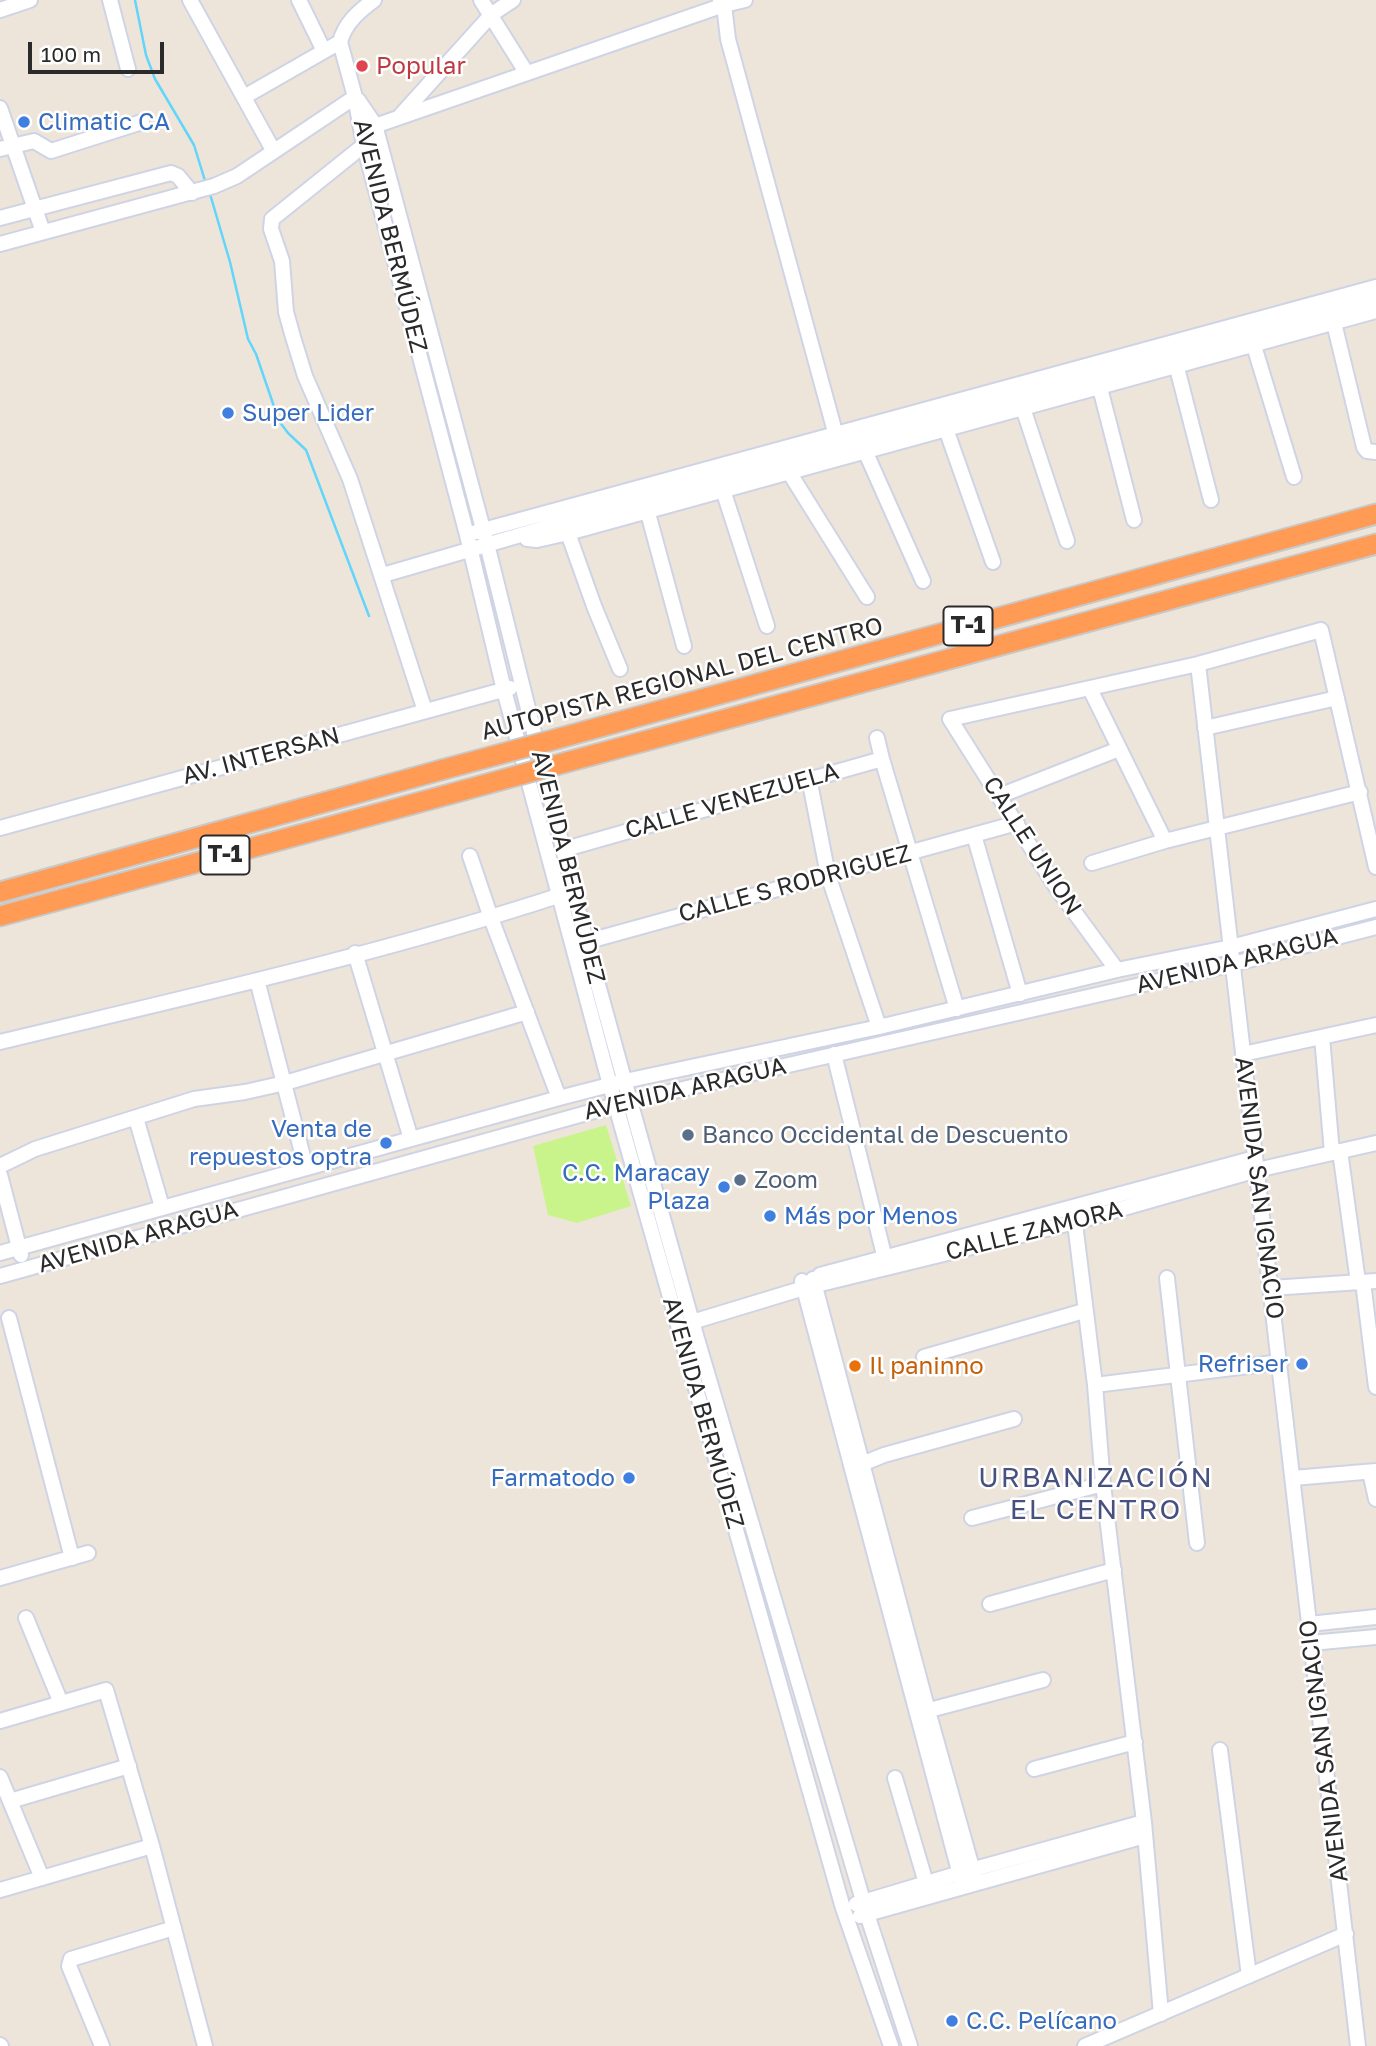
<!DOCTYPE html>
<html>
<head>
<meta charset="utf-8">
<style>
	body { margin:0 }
	#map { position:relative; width:1376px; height:2046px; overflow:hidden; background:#eee5da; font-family:"Golos Text",sans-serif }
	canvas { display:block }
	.scale { position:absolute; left:28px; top:42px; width:136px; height:32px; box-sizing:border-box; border:4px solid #2a2a2a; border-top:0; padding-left:9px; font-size:21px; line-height:24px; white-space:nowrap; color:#2a2a2a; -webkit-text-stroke:5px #fff; paint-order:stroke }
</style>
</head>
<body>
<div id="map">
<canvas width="1376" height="2046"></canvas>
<div class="scale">100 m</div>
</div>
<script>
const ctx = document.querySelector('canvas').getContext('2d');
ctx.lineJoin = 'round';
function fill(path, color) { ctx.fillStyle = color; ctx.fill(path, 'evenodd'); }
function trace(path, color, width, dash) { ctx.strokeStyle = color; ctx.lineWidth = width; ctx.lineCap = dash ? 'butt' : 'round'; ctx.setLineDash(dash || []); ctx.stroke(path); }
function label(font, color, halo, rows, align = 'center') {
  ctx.font = font + ' "Golos Text",sans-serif'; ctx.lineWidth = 5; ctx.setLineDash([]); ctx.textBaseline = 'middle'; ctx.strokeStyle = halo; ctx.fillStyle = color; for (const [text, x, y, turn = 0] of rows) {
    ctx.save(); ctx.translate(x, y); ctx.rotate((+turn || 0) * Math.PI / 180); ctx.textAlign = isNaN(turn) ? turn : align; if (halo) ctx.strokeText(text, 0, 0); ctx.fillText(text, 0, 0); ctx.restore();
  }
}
fill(new Path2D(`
	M606 1125 631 1206 577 1223 548 1215 533 1146Z`), '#c9f38b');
trace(new Path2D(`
	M135 0 146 55 155 79 194 145 206 184
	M210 194 230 262 248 339 256 354 279 421 288 433 306 450 369 616`), '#62d5fb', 2.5);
const minor = new Path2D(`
	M110 0 128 69
	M190 0 273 150
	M299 0 324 51
	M374 0C359 11 345 23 340 42L355 97 364 145 467 535 504 690 610 1085 843 1908 891 2046
	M481 0 526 72
	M720 0 724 5 745 0
	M0 10 30 0
	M244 97 340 42
	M358 100 375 125 487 544 586 941 630 1101 692 1322 867 1914 910 2046
	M0 108 43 232
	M401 115 492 14 513 0
	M366 129 724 5 728 39 838 443
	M369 141 272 219 271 229 282 261 286 312 293 337 305 376 350 479 425 711
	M0 149 34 141 51 151 142 122
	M0 218 171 173 178 176 192 193
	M0 244 214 186 237 176 355 97
	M1334 323 1364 447 1367 451 1376 452
	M1254 346 1294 477
	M1177 368 1211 500
	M1100 388 1134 520
	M1020 399 1067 541
	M946 429 993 562
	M862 444 923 581
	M789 472 867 597
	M723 490 767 626
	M645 502 684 646
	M476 532 1376 287
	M568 533 594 606 620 669
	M527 539 537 540 568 533 1376 311
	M383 575 565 522 1376 300
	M1198 664 1358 2046
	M1090 689 1165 841
	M1205 728 1337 698
	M882 759 957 1009
	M809 778 828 875 879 1027
	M999 796 1119 749
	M0 828 510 688
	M974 835 1020 994
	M562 850 882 759 877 738
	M470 856 491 918 559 1098
	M1092 863 1165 841 1360 792
	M578 944 1017 823
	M355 953 411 1139
	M1117 970 1056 887 950 719 1198 664 1321 630 1376 867
	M257 980 306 1168
	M1322 1037 1332 1153
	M0 1042C187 997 377 955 561 895
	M834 1054 886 1263
	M1243 1054 1376 1025
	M136 1118 162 1207
	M1340 1151 1358 1282
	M0 1166 35 1149 194 1099 245 1092 285 1083 527 1012
	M0 1175 21 1255
	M1073 1207 1095 1385 1103 1484 1144 1822 1161 2014
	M0 1253 559 1098 625 1081 879 1027 1117 970 1231 947 1376 909
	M820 1275 1255 1158
	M0 1276 630 1101 1233 964 1376 927
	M1167 1278 1197 1543
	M813 1279 928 1711 976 1882
	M802 1281 963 1886
	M1363 1282 1376 1387
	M1271 1288 1376 1281
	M9 1318 72 1558
	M692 1322 804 1288 1075 1222 1257 1170 1376 1143
	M924 1357 1084 1311
	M1095 1385 1281 1362
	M857 1466 884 1455 1014 1419
	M1370 1472 1376 1499
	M1293 1478 1376 1471
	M972 1518 1103 1484
	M0 1578 88 1553
	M990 1604 1114 1570
	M26 1618 61 1703
	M1309 1624 1376 1617
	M1311 1643 1376 1637
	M922 1712 1043 1680
	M0 1721 106 1690 152 1846 205 2046
	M1220 1750 1249 1976
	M1034 1769 1135 1742
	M0 1777 42 1878
	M895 1778 926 1883
	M10 1801 129 1766
	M0 1890 152 1846
	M856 1904 960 1873 1144 1822
	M860 1916 1145 1836
	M0 2045 1 2046
	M102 2046 69 1966 71 1959 174 1928
	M1085 2046 1346 1934`);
const highway = new Path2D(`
	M560 738 1376 514
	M567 762 1376 544
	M0 892 441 770
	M0 916 450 794`);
trace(minor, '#cfd4e5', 18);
trace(highway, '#c8c8c8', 23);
trace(minor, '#fff', 14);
trace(highway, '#ff9b54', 19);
const highwayBridge = new Path2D(`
	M441 770 560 738
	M450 794 567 762`);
trace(highwayBridge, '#c8c8c8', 23, []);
trace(highwayBridge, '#ff9b54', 19);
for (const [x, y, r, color] of [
	[362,66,7,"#e0444e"],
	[24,122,7,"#3f7fe0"],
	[228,413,7,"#3f7fe0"],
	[688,1135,7,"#5c6f8a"],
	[386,1143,7,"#3f7fe0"],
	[740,1180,7,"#5c6f8a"],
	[724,1187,7,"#3f7fe0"],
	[770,1216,7,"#3f7fe0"],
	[1302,1364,7,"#3f7fe0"],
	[855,1366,7,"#e8710a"],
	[629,1478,7,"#3f7fe0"],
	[952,2021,7,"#3f7fe0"]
]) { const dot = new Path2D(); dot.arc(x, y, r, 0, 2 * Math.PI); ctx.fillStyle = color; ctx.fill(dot); trace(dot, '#fff', 2.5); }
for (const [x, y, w] of [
	[968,626,49],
	[225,855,49]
]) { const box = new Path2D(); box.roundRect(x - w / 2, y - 19.5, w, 39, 5); ctx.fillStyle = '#fff'; ctx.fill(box); trace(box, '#2a2a2a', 2); }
label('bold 23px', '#2a2a2a', null, [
	["T-1",968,626],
	["T-1",225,855]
]);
label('24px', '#be3a42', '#fff', [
	["Popular",376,66]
], 'left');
label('24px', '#366cbe', '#fff', [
	["Climatic CA",38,122],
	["Super Lider",242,413],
	["Venta de",372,1129,"right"],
	["repuestos optra",372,1157,"right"],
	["C.C. Maracay",710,1173,"right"],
	["Plaza",710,1201,"right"],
	["Más por Menos",784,1216],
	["Refriser",1288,1364,"right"],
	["Farmatodo",615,1478,"right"],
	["C.C. Pelícano",966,2021]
], 'left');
label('24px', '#2a2a2a', '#fff', [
	["AVENIDA BERMÚDEZ",390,236,76],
	["AUTOPISTA REGIONAL DEL CENTRO",682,679,-15],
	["AV. INTERSAN",261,756,-15],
	["CALLE VENEZUELA",732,801,-16],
	["CALLE UNION",1032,846,57],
	["AVENIDA BERMÚDEZ",568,867,76],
	["CALLE S RODRIGUEZ",795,884,-15],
	["AVENIDA ARAGUA",1237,961,-14],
	["AVENIDA ARAGUA",685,1089,-13],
	["AVENIDA SAN IGNACIO",1259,1188,83],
	["CALLE ZAMORA",1034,1231,-14],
	["AVENIDA ARAGUA",138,1237,-16],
	["AVENIDA BERMÚDEZ",703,1413,74],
	["AVENIDA SAN IGNACIO",1324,1751,-97]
]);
label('24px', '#4e5e75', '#fff', [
	["Banco Occidental de Descuento",702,1135],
	["Zoom",754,1180]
], 'left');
label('24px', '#c56008', '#fff', [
	["Il paninno",869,1366]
], 'left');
ctx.letterSpacing = '2px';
label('28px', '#465180', '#fff', [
	["URBANIZACIÓN",1096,1478],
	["EL CENTRO",1096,1510]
]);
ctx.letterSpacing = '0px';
</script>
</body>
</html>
